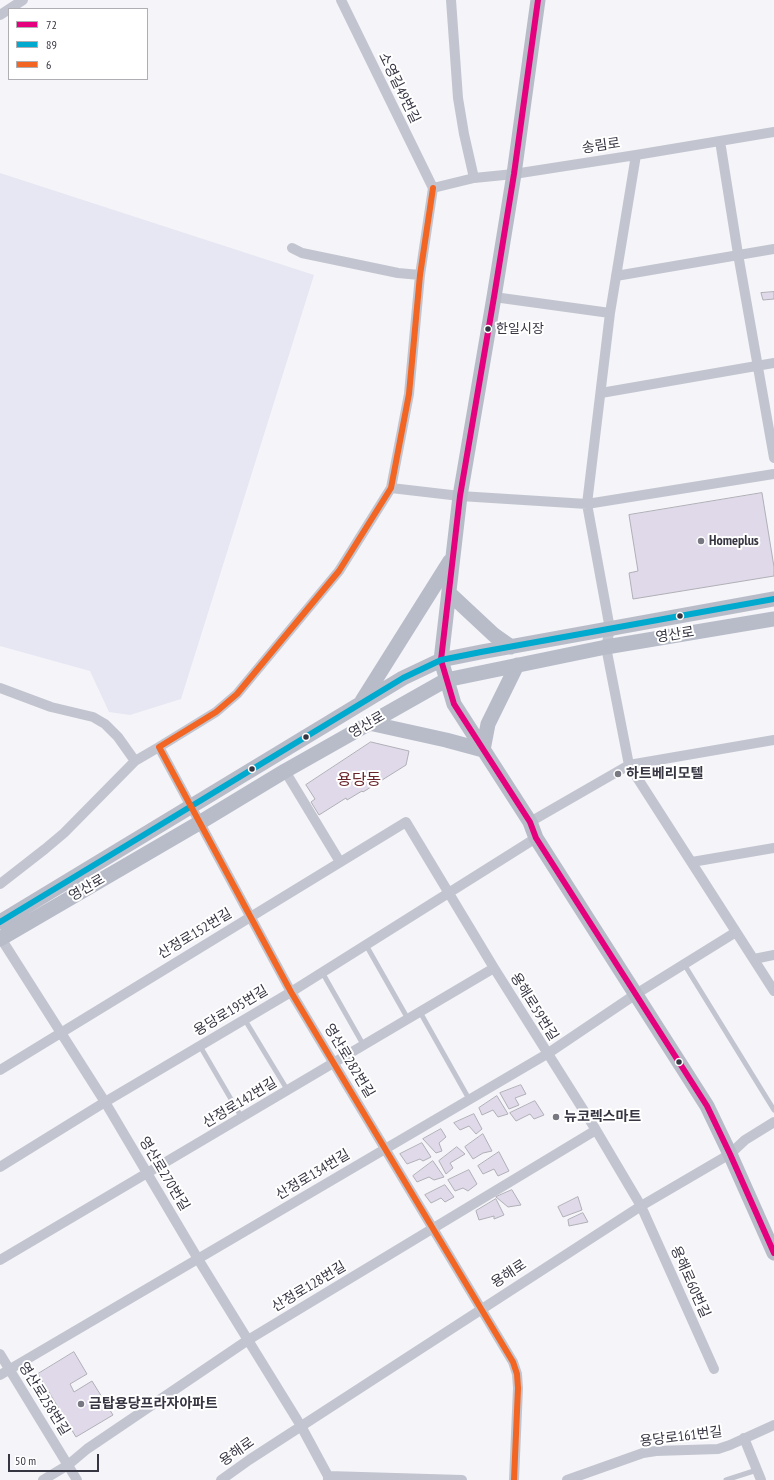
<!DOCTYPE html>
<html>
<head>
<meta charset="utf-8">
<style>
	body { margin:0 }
	#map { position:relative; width:774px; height:1480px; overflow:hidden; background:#f4f4f9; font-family:"PT Sans Narrow",sans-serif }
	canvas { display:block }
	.legend { position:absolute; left:8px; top:8px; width:140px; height:72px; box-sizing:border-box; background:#fff; border:1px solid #afaeb3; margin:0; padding:5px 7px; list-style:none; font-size:12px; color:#363542 }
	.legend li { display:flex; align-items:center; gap:8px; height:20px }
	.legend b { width:20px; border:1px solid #afaeb3 }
	.scale { position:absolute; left:8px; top:1454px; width:91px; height:18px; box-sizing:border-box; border:2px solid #363542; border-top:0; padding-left:5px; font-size:12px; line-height:14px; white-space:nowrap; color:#363542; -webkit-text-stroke:3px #fff; paint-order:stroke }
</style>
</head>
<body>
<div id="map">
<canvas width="774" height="1480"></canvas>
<ul class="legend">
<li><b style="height:5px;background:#e5007d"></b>72</li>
<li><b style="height:5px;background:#00a9ce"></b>89</li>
<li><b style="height:5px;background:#f26522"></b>6</li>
</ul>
<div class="scale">50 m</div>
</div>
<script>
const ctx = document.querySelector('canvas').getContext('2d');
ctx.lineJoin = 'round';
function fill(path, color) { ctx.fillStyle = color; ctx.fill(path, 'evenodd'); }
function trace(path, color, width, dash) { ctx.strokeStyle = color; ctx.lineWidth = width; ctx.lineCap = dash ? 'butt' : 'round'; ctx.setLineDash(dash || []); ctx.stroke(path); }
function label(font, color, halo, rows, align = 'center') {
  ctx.font = font + ' "PT Sans Narrow","Noto Sans KR",sans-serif'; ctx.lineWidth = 4; ctx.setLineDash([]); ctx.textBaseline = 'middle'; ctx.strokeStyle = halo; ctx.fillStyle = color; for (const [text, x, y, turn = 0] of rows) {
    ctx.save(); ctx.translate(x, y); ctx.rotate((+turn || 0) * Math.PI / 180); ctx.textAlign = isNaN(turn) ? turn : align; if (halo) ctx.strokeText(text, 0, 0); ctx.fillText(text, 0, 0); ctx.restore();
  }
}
fill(new Path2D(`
	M0 173 314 275 181 699 130 715 109 712 90 671 0 646Z`), '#e7e7f3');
const building = new Path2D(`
	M774 292V299L763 300 761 293Z
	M762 493 774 567V576L633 599 629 573 638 571 629 515Z
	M371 742 409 751 406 765 363 792 362 791 347 800 346 798 319 815 311 802 315 799 306 785Z
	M521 1085 526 1094 515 1098 519 1105 509 1109 500 1093Z
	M497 1096 508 1114 498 1117 493 1110 482 1115 479 1108Z
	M535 1101 544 1115 534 1119 530 1114 516 1121 510 1113Z
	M474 1114 482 1129 476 1134 469 1126 460 1130 454 1123Z
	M441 1129 446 1137 439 1143 442 1151 436 1153 423 1139Z
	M483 1134 492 1151 483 1153 473 1159 465 1147Z
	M422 1143 431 1157 423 1161 420 1159 407 1164 400 1154Z
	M457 1147 465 1154 450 1163 453 1168 446 1174 439 1161Z
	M499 1152 509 1171 498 1176 494 1169 483 1174 478 1166Z
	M433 1161 444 1177 434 1180 429 1177 417 1182 413 1176Z
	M469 1170 477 1184 468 1191 463 1188 455 1191 448 1180Z
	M445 1185 454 1197 445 1202 441 1198 431 1203 425 1195Z
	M512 1190 521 1205 508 1207 496 1197Z
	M578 1197 582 1210 563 1217 558 1207Z
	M496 1199 504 1215 494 1219V1216L479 1220 476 1211Z
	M583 1213 588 1222 569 1226 568 1220Z
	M74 1352 87 1374 70 1384 74 1392 92 1381 113 1415 76 1437 38 1374Z`);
fill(building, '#dfd9e9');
trace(building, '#b1afb6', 1);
trace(new Path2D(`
	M366 945 408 1019
	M684 964 774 1110
	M322 972 364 1046
	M420 1012 469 1099
	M245 1020 288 1091
	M200 1046 242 1118
	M726 1480 757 1470`), '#c2c5cf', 5);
trace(new Path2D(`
	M341 0 433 188
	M451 0 458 98 464 134 474 178
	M0 15 23 0
	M720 141 738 254 774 458
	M636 155 610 313 587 504 610 629 606 647 629 765 774 991
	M433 188 420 275 409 394 391 488 339 571 237 694 216 712 159 747 291 992 513 1362 517 1374 518 1388 514 1480
	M433 188 474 178 514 174 636 155 774 132
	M292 248 302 253 398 273 420 275
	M616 276 774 249
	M494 297 610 313
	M601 393 774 363
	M391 488 460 496 587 504 774 474
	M0 688 51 707 93 717 105 724 118 737 135 761
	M285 771 340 862
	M530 822 629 765 774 740
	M692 862 774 848
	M0 884 45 849 64 833 135 761 159 747
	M0 937 105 1102 198 1259 301 1426 328 1476V1480
	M754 959 774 955
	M0 1070 406 822 494 968 596 1130 641 1206 714 1369
	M0 1167 105 1102 291 992 536 838
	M0 1260 494 968
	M0 1354 77 1480
	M0 1375 547 1054 636 994 736 932
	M744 1438 761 1480
	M328 1476 462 1480
	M43 1480 68 1465 87 1449 248 1340 596 1130
	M221 1480 249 1460 641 1206 730 1154 745 1140 774 1122
	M567 1480 643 1453 656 1451 718 1449 730 1445 774 1425`), '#c2c5cf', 10);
trace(new Path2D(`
	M538 0 514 174 494 297 460 496 441 660 454 704 530 822 536 838 707 1106 730 1154 774 1253
	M449 593 494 635 511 647
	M362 701 450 561
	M369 723 446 740 483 750 488 724 517 665
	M0 922 403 678 441 660 481 652 774 599
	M0 939 199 823 285 771 446 680 606 647 774 619`), '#b8bcc8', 15);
trace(new Path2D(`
	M538 0 514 174 494 297 460 496 441 660 454 704 530 822 536 838 707 1106 730 1154 774 1253`), '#e5007d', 6);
trace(new Path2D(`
	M0 922 403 678 441 660 481 652 774 599`), '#00a9ce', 6);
trace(new Path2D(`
	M433 188 420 275 409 394 391 488 339 571 237 694 216 712 159 747 291 992 513 1362 517 1374 518 1388 514 1480`), '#f26522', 6);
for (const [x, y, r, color] of [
	[488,329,3.5,"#363542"],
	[701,541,4,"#787882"],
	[680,616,3.5,"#363542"],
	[306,737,3.5,"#363542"],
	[252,769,3.5,"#363542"],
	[618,774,4,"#787882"],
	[679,1062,3.5,"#363542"],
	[556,1117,4,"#787882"],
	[81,1404,4,"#787882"]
]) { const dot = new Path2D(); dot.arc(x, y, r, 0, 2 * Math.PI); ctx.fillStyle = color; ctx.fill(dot); trace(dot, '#fff', 1.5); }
label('13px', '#363542', '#fff', [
	["한일시장",496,329]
], 'left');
label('14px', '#363542', '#fff', [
	["소영길49번길",399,88,64],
	["송림로",601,146,-8],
	["영산로",675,635,-9],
	["영산로",367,725,-30],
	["영산로",87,888,-30],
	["산정로152번길",195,934,-31],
	["용해로59번길",534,1007,58],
	["용당로195번길",231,1011,-31],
	["영산로282번길",349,1061,59],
	["산정로142번길",240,1103,-31],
	["영산로270번길",164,1174,59],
	["산정로134번길",313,1175,-31],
	["용해로",509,1274,-33],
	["용해로60번길",690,1282,66],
	["산정로128번길",309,1287,-31],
	["영산로258번길",44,1399,58],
	["용당로161번길",681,1437,-7],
	["용해로",237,1452,-35]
]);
label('bold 14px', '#363542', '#fff', [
	["Homeplus",709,541],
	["하트베리모텔",626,774],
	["뉴코렉스마트",564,1117],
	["금탑용당프라자아파트",89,1404]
], 'left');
label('16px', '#6a2429', '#fff', [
	["용당동",359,780]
]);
</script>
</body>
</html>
